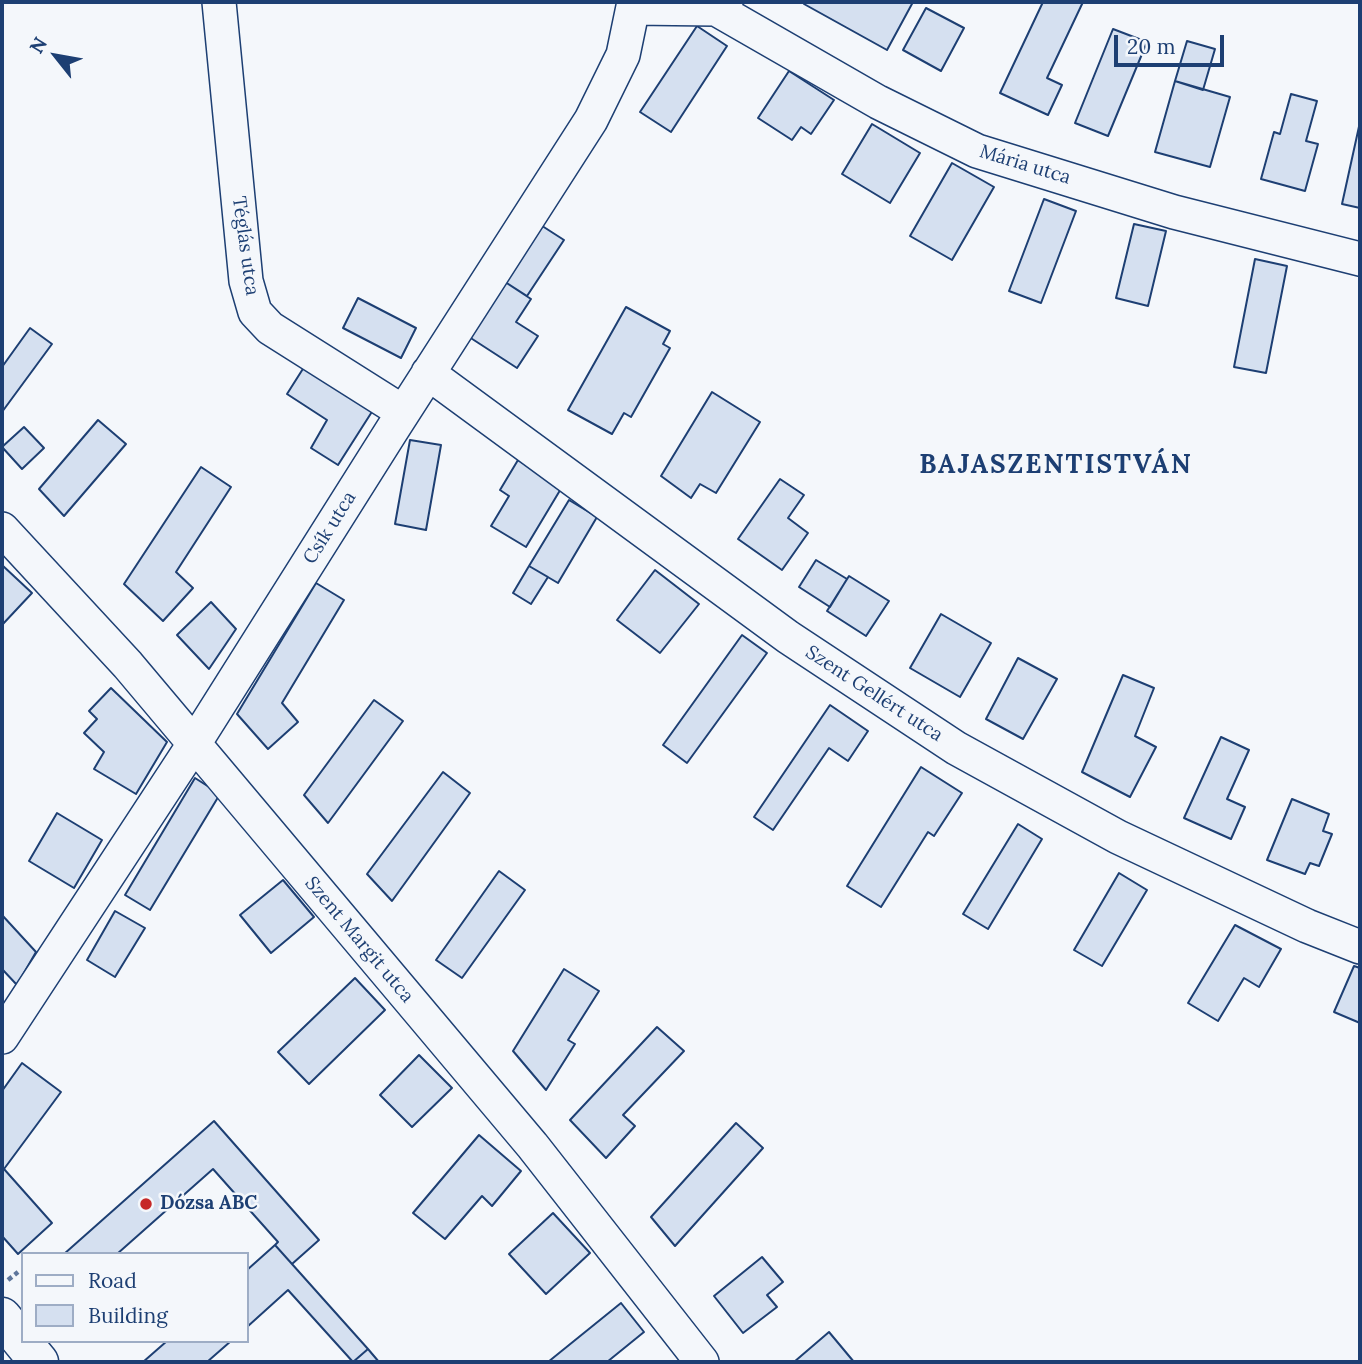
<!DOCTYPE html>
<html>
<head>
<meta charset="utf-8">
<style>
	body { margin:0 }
	#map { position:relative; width:1362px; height:1364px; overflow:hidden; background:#f4f7fb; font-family:Lora,serif }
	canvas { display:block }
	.frame { position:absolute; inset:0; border:4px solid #1d3f73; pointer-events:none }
	.legend { position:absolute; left:21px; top:1252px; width:228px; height:91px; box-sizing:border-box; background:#f4f7fb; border:2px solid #9eadc5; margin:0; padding:9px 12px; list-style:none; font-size:21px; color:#1d3f73 }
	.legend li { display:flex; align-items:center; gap:14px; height:35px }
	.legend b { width:35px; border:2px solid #9eadc5 }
	.north { position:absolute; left:21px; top:21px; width:70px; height:70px; -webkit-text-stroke:5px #f4f7fb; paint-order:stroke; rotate:301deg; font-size:19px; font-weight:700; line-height:28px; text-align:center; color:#1d3f73 }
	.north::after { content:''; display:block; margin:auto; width:24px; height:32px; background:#1d3f73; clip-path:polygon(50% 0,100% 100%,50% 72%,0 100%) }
	.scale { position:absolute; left:1114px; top:35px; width:110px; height:32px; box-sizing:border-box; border:4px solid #1d3f73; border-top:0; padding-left:9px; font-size:21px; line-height:24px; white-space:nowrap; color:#1d3f73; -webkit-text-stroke:5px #f4f7fb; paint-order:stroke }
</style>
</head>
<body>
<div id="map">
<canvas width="1362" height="1364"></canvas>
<div class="frame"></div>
<ul class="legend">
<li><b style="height:9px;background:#f4f7fb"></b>Road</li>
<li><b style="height:19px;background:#d5e0f0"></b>Building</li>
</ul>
<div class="north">N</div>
<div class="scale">20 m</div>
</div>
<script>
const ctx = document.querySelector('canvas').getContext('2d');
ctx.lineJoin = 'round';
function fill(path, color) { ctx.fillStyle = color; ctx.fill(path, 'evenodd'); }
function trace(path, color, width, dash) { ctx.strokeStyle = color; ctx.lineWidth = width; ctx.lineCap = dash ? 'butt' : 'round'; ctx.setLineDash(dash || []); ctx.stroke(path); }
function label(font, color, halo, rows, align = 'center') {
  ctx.font = font + ' Lora,serif'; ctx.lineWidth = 5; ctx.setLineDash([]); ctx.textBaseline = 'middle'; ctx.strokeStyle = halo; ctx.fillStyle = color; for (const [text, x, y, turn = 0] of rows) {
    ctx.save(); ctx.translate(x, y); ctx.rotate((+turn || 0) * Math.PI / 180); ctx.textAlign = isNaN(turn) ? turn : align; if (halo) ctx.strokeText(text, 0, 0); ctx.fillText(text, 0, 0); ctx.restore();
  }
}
const building = new Path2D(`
	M806 2H913L887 50 804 4Z
	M1043 2H1083L1047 78 1062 85 1048 115 1000 93Z
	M926 8 964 28 941 71 903 50Z
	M697 26 727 46 671 132 640 112Z
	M1113 29 1147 42 1108 136 1075 123Z
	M1187 41 1215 49 1203 90 1175 81Z
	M789 71 834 100 811 134 801 127 792 140 758 118Z
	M1175 81 1230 97 1210 167 1155 152Z
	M1291 94 1317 101 1306 141 1318 144 1305 191 1261 179 1274 132 1280 134Z
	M1360 122V208L1342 204Z
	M872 124 920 153 890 203 842 174Z
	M952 163 994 187 952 260 910 236Z
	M1044 199 1076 211 1041 303 1009 291Z
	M536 222 564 240 527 296 499 278Z
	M1134 224 1166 231 1148 306 1116 298Z
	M1255 259 1287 266 1266 373 1234 367Z
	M499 278 531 299 516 322 538 336 517 368 463 333Z
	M358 298 416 328 401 358 343 328Z
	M626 307 670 331 663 344 670 348 631 417 624 413 612 434 568 410Z
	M30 328 52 344 2 412V367Z
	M306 364 375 407 338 465 311 448 327 420 287 394Z
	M712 392 760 422 716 493 700 484 691 498 661 476Z
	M98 420 126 444 64 516 39 489Z
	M24 427 44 448 22 469 2 447Z
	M410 440 441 445 426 530 395 524Z
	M518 460 562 487 526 547 491 526 509 496 500 490Z
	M201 467 231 487 176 572 193 588 163 621 124 584Z
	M780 479 804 495 788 518 808 533 782 570 738 539Z
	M569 500 597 517 558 583 529 566Z
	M816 560 847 579 830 607 799 587Z
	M2 565 32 593 2 625Z
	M529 566 548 577 531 604 513 593Z
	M655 570 699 604 660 653 617 620Z
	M849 576 889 601 866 636 827 611Z
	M316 583 344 600 282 703 298 722 268 749 237 714Z
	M211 602 236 629 209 669 177 635Z
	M941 614 991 643 960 697 910 668Z
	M742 635 767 653 687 763 663 745Z
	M1018 658 1057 679 1023 739 986 719Z
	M1123 675 1154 688 1135 736 1156 747 1130 797 1082 772Z
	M111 688 167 742 136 794 94 769 104 752 84 733 97 719 89 711Z
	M374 700 403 721 328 823 304 795Z
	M830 705 868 731 848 761 829 748 773 830 754 817Z
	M1221 737 1249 750 1227 799 1245 807 1231 839 1184 818Z
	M921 767 962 793 934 836 928 832 881 907 847 886Z
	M443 772 470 793 392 901 367 874Z
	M195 778 220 794 150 910 125 895Z
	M1292 799 1329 814 1323 831 1332 834 1319 866 1310 863 1305 874 1267 860Z
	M57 813 102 840 74 888 29 861Z
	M1018 824 1042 839 988 929 963 914Z
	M499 871 525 890 462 978 436 960Z
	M1119 873 1147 890 1102 966 1074 950Z
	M283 880 314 917 271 953 240 915Z
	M115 911 145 928 115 977 87 960Z
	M2 915 36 952 17 985 2 969Z
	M1235 925 1281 949 1259 987 1244 978 1218 1021 1188 1003Z
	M1354 966 1360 968V1023L1334 1012Z
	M564 969 599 991 568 1040 575 1044 546 1090 513 1051Z
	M355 978 385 1010 309 1084 278 1052Z
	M657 1027 684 1051 623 1115 635 1126 606 1158 570 1120Z
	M419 1055 452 1088 412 1127 380 1095Z
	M22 1063 61 1092 4 1169 52 1223 18 1254 2 1236V1091Z
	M214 1121 319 1240 292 1264 275 1245 278 1242 213 1169 117 1254H64Z
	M736 1123 763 1148 675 1246 651 1217Z
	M479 1135 521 1171 492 1206 482 1196 445 1239 413 1213Z
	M553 1213 590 1253 546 1294 509 1254Z
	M275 1245 368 1349 353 1362 288 1290 247 1327V1270Z
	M762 1257 783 1282 767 1295 777 1307 743 1333 714 1296Z
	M621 1303 644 1332 607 1362H548Z
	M829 1332 854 1362H794Z
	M167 1341H231L207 1362H143Z
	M368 1349 379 1362H353Z`);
fill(building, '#d5e0f0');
trace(building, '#1d3f73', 2);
const minor = new Path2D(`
	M219 2 246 281 255 312 270 328 403 412
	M633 8 716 9 726 2
	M716 9 878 102 977 151 1174 212 1360 259
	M428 373 788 637 956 748 1118 837 1307 926 1360 947
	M2 529 128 665 532 1145 702 1362
	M2 1037 194 744 392 430 591 120 623 55 634 2`);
const primary = new Path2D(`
	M2 1317 39 1362`);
trace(minor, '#1d3f73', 36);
trace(primary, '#1d3f73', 41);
trace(new Path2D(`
	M8 1280 18 1272`), '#5e769c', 4.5, [5, 3.5]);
trace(minor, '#f4f7fb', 33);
trace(primary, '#f4f7fb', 38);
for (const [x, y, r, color] of [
	[146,1204,7,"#c62828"]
]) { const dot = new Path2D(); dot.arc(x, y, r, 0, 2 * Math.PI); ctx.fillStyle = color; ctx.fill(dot); trace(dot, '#f4f7fb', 2.5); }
label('19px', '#1d3f73', '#f4f7fb', [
	["Mária utca",1025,165,17],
	["Téglás utca",245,246,82],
	["Csík utca",330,528,-58],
	["Szent Gellért utca",874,694,33],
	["Szent Margit utca",359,940,50]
]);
label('bold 19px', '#1d3f73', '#f4f7fb', [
	["Dózsa ABC",160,1204]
], 'left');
ctx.letterSpacing = '2px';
label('bold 26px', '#1d3f73', '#f4f7fb', [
	["BAJASZENTISTVÁN",1056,466]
]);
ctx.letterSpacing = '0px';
</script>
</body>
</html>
